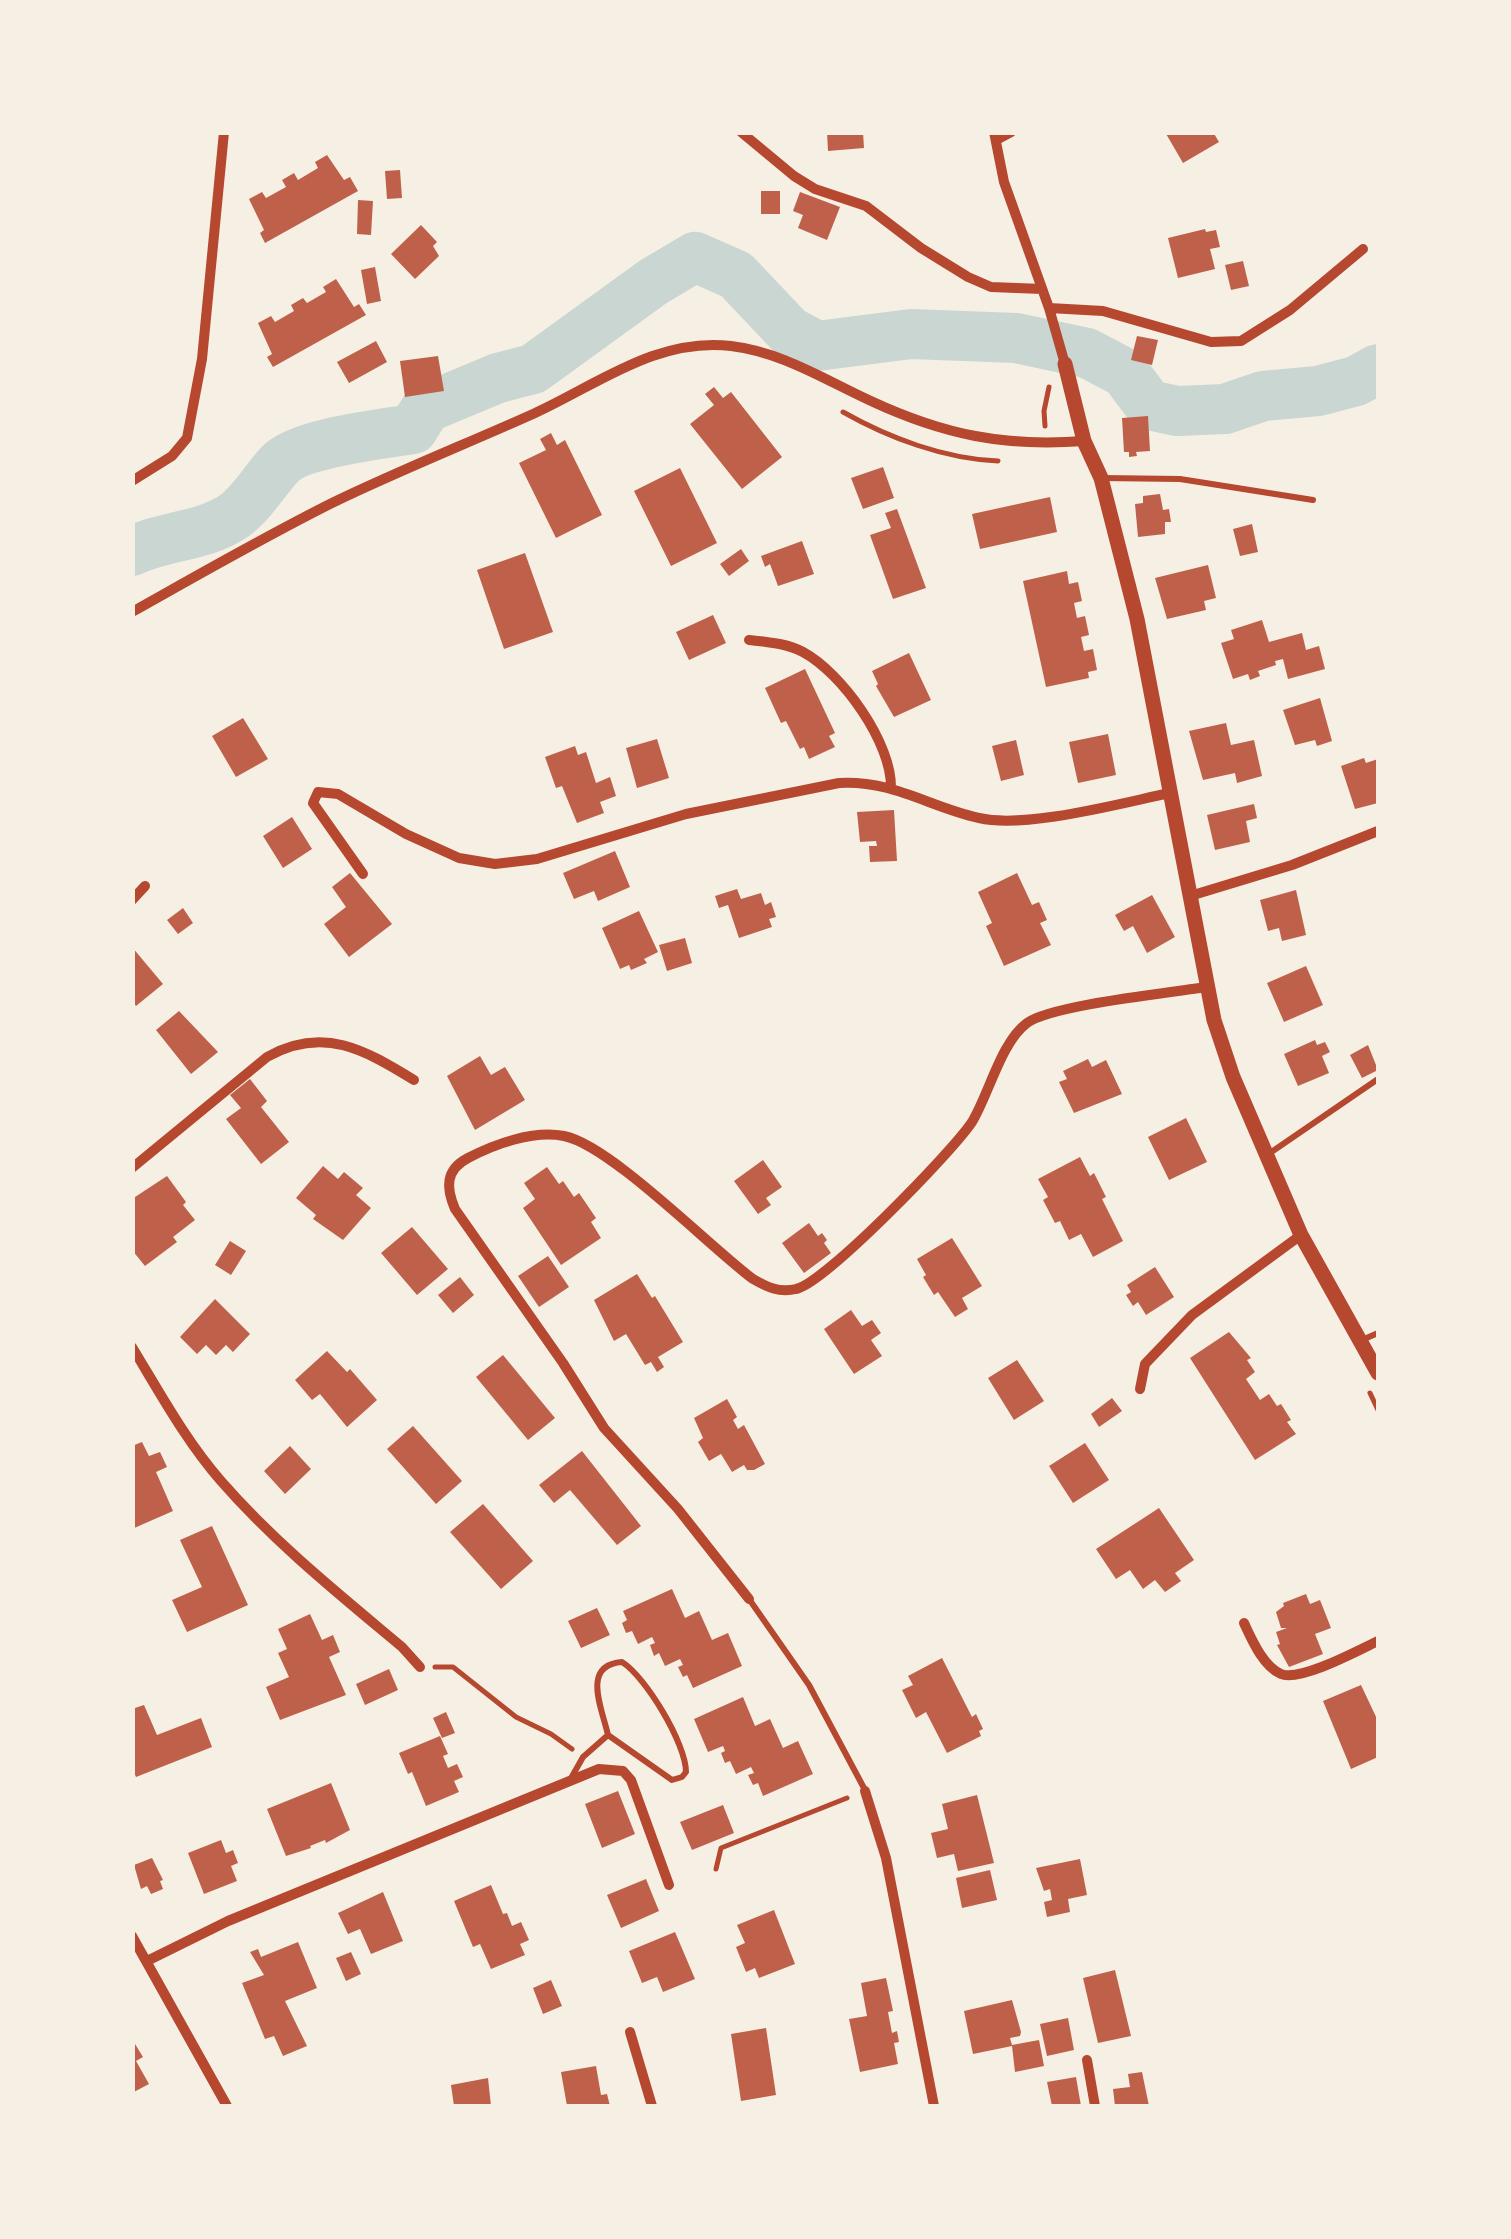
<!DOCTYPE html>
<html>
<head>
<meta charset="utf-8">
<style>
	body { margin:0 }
	#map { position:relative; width:1511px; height:2239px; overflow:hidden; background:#f6efe4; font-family:Arial,sans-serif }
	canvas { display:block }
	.frame { position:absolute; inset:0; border:135px solid #f6efe4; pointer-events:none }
</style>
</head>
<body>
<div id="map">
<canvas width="1511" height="2239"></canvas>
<div class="frame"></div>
</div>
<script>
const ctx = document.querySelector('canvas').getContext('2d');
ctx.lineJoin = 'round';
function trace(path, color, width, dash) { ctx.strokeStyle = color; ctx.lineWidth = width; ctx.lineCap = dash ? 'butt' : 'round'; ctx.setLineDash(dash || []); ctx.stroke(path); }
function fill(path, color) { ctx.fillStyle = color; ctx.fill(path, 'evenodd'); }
trace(new Path2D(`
	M132 551C165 535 203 537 234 516 253 502 264 481 280 464 300 443 383 434 413 429L426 408 498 378 533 369 653 282 695 257 736 275 789 331 817 346 911 334 1016 338 1087 353 1125 373 1149 405 1177 411 1225 409 1263 396 1318 391 1356 381 1378 369`), '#c9d6d2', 50);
fill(new Path2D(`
	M827 132H863L864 148 828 151Z
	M1165 132H1213L1219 142 1183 163Z
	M327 155 344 180 350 177 358 191 265 243 260 233 264 230 249 199 262 192 266 198 286 187 282 180 294 173 298 180 318 168 315 162Z
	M400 170 402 198 387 199 385 171Z
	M761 191H780V214H761Z
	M800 192 840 207 827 240 798 228 803 215 793 211Z
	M358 200 373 201 371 235 357 234Z
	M421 225 437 242 433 246 439 256 415 279 391 254Z
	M1205 229 1206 232 1216 230 1220 247 1210 249 1215 269 1178 278 1168 238Z
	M1243 261 1249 286 1231 290 1225 265Z
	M375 267 381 301 367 304 361 270Z
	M336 279 354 307 359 304 366 315 273 367 267 357 272 354 258 323 271 316 275 322 294 311 291 305 303 298 307 303 326 292 323 287Z
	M1137 336 1158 340 1152 365 1131 360Z
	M376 341 387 362 349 383 337 362Z
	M438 356 444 391 405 397 400 361Z
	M714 387 723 398 731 392 782 457 742 489 690 424 714 405 705 394Z
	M1148 416 1150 451 1136 452 1137 456 1129 457V452H1124L1122 418Z
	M551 433 557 445 565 440 602 515 556 538 519 463 546 450 540 439Z
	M883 467 894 498 863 509 851 478Z
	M680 468 717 543 671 566 634 491Z
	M1160 494 1163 510 1169 509 1171 522H1165V534L1138 537 1135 504 1143 503V496Z
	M1050 497 1057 532 980 549 972 514Z
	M897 509 926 588 893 599 870 535 891 528 885 513Z
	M1252 524 1258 552 1240 556 1233 529Z
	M802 541 814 574 778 586 770 564 765 567 761 556Z
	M741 549 749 561 729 576 720 564Z
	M525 553 553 632 504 649 477 570Z
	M1208 565 1216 598 1204 601 1206 610 1167 619 1155 578Z
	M1067 571 1069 584 1078 582 1082 601 1074 603 1077 618 1085 616 1089 635 1081 637 1084 651 1093 649 1097 670 1088 672 1089 678 1046 687 1023 581Z
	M713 615 726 643 689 660 676 632Z
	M1262 620 1269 642 1302 633 1306 650 1319 646 1325 669 1288 679 1283 659 1275 661 1276 665 1258 671 1260 676 1250 680 1248 674 1233 679 1221 643 1234 639 1231 630Z
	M909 653 931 700 894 717 876 686 878 684 872 671Z
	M805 669 835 733 829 736 835 747 809 759 804 747 800 749 786 721 781 723 765 688Z
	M1320 698 1332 741 1317 746 1315 740 1295 745 1283 710Z
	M243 718 268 759 236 777 212 736Z
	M1226 723 1231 745 1254 740 1262 776 1237 783 1235 773 1203 780 1189 731Z
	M1108 734 1116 775 1078 783 1069 742Z
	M657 739 669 778 637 788 626 748Z
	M1016 740 1024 775 1001 781 992 746Z
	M575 746 578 755 586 752 596 783 610 777 616 796 600 802 604 813 577 823 562 786 556 788 545 757Z
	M1364 758 1366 763 1378 759V803L1355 809 1341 766Z
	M1254 804 1257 818 1246 821 1250 842 1215 850 1207 815Z
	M894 810 897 861 870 862 869 846H877L876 841 860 842 857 812Z
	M292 817 312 849 283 868 263 836Z
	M615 851 630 887 598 901 594 891 574 899 563 873Z
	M350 873 392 924 349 957 324 924 346 907 332 887Z
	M1017 873 1032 905 1039 902 1047 920 1040 923 1051 945 1004 966 986 926 992 923 978 892Z
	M737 889 741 899 761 893 765 905 771 902 776 917 769 919 772 927 739 938 728 905 719 908 715 896Z
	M1296 890 1306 935 1282 941 1279 928 1268 931 1260 900Z
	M1152 895 1175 937 1147 953 1133 926 1124 931 1115 915Z
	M183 908 193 923 178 934 167 920Z
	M639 911 658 952 644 959 647 963 631 970 629 965 620 969 602 928Z
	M685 938 692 963 667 971 659 945Z
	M132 947 163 984 136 1006 132 1001Z
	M1306 966 1323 1005 1284 1022 1267 983Z
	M179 1011 218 1052 191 1074 156 1030Z
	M1315 1040 1317 1045 1325 1042 1330 1052 1322 1056 1329 1073 1298 1086 1284 1054Z
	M1368 1045 1378 1070 1362 1078 1350 1055Z
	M480 1056 491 1075 505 1067 525 1100 475 1130 447 1076Z
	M1088 1059 1092 1067 1106 1060 1122 1094 1074 1113 1059 1082 1067 1079 1063 1071Z
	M250 1079 267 1101 261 1107 289 1142 261 1164 226 1119 241 1108 230 1095Z
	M1186 1118 1207 1162 1169 1180 1148 1137Z
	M1080 1157 1090 1176 1094 1173 1106 1197 1102 1199 1123 1241 1093 1257 1081 1234 1069 1240 1060 1221 1055 1223 1043 1200 1048 1197 1038 1179Z
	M763 1160 782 1187 766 1198 771 1205 758 1214 734 1181Z
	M323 1166 338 1179 344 1172 363 1188 356 1195 371 1208 343 1240 313 1219 316 1215 296 1198Z
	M547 1167 559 1184 563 1181 574 1197 579 1193 596 1218 591 1222 601 1238 561 1265 523 1208 535 1199 524 1183Z
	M167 1176 186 1202 183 1205 195 1220 173 1237 177 1242 145 1266 132 1250V1199Z
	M809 1223 818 1236 822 1233 827 1240 824 1243 831 1253 804 1273 782 1243Z
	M412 1227 448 1269 417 1295 381 1253Z
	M952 1238 982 1286 962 1298 968 1309 955 1317 938 1292 934 1295 923 1277 926 1275 917 1259Z
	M230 1241 246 1251 231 1275 215 1265Z
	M548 1256 569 1287 539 1307 518 1276Z
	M1155 1267 1174 1297 1146 1315 1138 1302 1133 1306 1126 1295 1131 1292 1127 1285Z
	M637 1274 652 1298 655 1296 683 1342 658 1357 664 1367 657 1372 651 1362 645 1365 626 1334 614 1341 594 1300Z
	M460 1277 474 1295 453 1313 438 1295Z
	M215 1299 250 1334 233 1352 226 1345 216 1355 206 1345 197 1354 180 1337Z
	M851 1310 862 1326 872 1320 881 1333 871 1340 882 1356 854 1374 824 1329Z
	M1229 1332 1251 1358 1247 1360 1255 1372 1246 1379 1260 1400 1269 1394 1277 1406 1281 1404 1291 1420 1287 1422 1296 1434 1255 1460 1190 1358Z
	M327 1351 347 1372 350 1369 377 1400 347 1427 320 1394 312 1400 295 1380Z
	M503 1355 555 1418 528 1440 476 1377Z
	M1017 1360 1044 1401 1014 1420 988 1378Z
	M1112 1398 1122 1411 1099 1427 1091 1414Z
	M727 1399 737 1417 733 1420 738 1429 744 1425 765 1464 754 1470H747L744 1465 732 1472 721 1454 709 1461 698 1442 703 1438 694 1418Z
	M413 1426 462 1481 436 1504 387 1449Z
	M142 1442 149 1456 160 1452 167 1467 156 1472 173 1511 132 1529V1446Z
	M1085 1443 1109 1480 1073 1503 1049 1466Z
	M290 1446 311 1469 285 1494 264 1471Z
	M582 1451 641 1526 617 1545 570 1490 554 1503 539 1485Z
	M483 1504 533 1561 501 1589 450 1532Z
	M1159 1508 1194 1560 1175 1573 1181 1581 1165 1592 1155 1580 1143 1589 1130 1570 1116 1579 1096 1549Z
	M212 1526 248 1605 187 1632 172 1600 202 1587 180 1540Z
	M672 1589 685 1618 699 1611 712 1640 728 1633 742 1666 693 1688 687 1675 683 1677 678 1667 683 1665 680 1659 665 1666 659 1653 654 1656 650 1645 655 1643 652 1637 638 1644 632 1631 626 1633 622 1623 627 1620 623 1611Z
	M1306 1594 1310 1604 1320 1600 1331 1628 1315 1634 1323 1654 1289 1667 1277 1645 1280 1644 1276 1632 1287 1628H1281L1276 1612 1284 1606 1283 1603Z
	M597 1608 610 1635 581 1648 568 1621Z
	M310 1614 322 1640 333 1635 340 1652 329 1657 346 1695 280 1720 266 1687 289 1677 278 1653 287 1649 278 1629Z
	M942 1658 972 1717 976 1714 983 1729 979 1731 981 1736 947 1753 926 1712 916 1718 902 1690 913 1685 908 1676Z
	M389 1669 398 1690 365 1705 356 1684Z
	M1361 1685 1378 1721V1757L1351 1769 1323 1701Z
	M743 1697 755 1726 770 1719 783 1748 798 1741 813 1774 763 1796 758 1783 753 1785 748 1775 754 1773 751 1767 736 1774 730 1761 725 1763 721 1753 725 1751 723 1746 708 1752 694 1719Z
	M144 1705 157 1735 201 1718 212 1747 136 1777 132 1768V1709Z
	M446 1712 455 1733 442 1738 433 1718Z
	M440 1736 448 1754 443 1756 448 1768 457 1764 463 1777 454 1781 459 1792 426 1806 412 1772 408 1774 399 1753Z
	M331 1783 350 1830 326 1843 325 1840 310 1846 311 1848 286 1856 267 1809Z
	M618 1791 635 1834 602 1848 585 1804Z
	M977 1795 994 1863 958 1871 954 1854 937 1858 931 1833 948 1829 942 1804Z
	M723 1805 734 1833 692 1850 680 1822Z
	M221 1840 226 1853 233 1850 238 1863 231 1866 237 1881 204 1894 188 1853Z
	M152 1858 163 1880 160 1881 163 1889 151 1894 147 1886 141 1889 134 1865Z
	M1080 1859 1087 1895 1068 1899 1070 1912 1047 1917 1044 1902 1052 1900 1050 1889 1044 1891 1036 1868Z
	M990 1870 997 1900 962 1908 956 1878Z
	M646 1879 659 1911 621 1928 607 1895Z
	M491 1885 503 1914 507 1913 512 1926 521 1922 529 1940 520 1944 525 1955 491 1969 480 1944 473 1947 454 1901Z
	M383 1892 403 1941 371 1954 360 1929 348 1934 338 1913Z
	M774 1910 795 1964 759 1978 755 1968 746 1972 736 1947 745 1943 737 1925Z
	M675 1932 695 1979 663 1992 657 1977 642 1983 629 1951Z
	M298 1942 317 1988 285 2001 307 2046 283 2056 274 2036 265 2039 242 1983 264 1975 250 1952 258 1949 261 1957Z
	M351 1952 361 1974 346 1981 336 1958Z
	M1115 1970 1131 2036 1098 2043 1083 1978Z
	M886 1978 893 2011 888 2012 892 2033 897 2031 899 2042 894 2043 898 2064 860 2072 849 2019 867 2016 861 1983Z
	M551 1980 562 2006 543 2014 533 1988Z
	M1012 2000 1021 2032 1020 2036 1010 2038 1012 2045 1039 2040 1044 2066 1015 2072 1012 2046 973 2054 964 2011Z
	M1068 2018 1074 2050 1047 2056 1040 2024Z
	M766 2028 776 2095 741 2101 731 2034Z
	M132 2039 143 2057 136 2061 149 2084 132 2093Z
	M596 2066 601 2095 607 2094 610 2106H567L561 2072Z
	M1142 2072 1149 2106H1115L1113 2089 1130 2087 1128 2074Z
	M1076 2077 1081 2106H1052L1047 2082Z
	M488 2078 491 2106H454L451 2085Z`), '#bf614a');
trace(new Path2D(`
	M843 412C889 438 945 459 998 461
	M1045 426 1044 411 1049 387
	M1370 1393 1378 1410
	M435 1667H453L516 1717 551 1734 572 1749
	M716 1869 721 1848 847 1798`), '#b5482f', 5);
trace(new Path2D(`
	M1102 478 1180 479 1313 500
	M1267 1155 1378 1079
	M1362 1340 1378 1333
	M749 1599 809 1685 865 1790
	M570 1780 583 1757 608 1735 672 1780 682 1777 686 1772C686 1744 646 1677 622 1662 581 1665 602 1708 608 1735`), '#b5482f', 6);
trace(new Path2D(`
	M741 132 794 176 815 189 866 206 921 248 968 277 991 287 1042 289
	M994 132 1004 182 1049 308 1065 364
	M996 140 1011 132
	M1049 308 1103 311 1211 342 1241 341 1290 310 1363 249
	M132 481 172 456 187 438 202 359 224 132
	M132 612C198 575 264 537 332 503 398 471 466 444 533 414 597 385 657 337 731 346 782 352 825 380 871 401 944 435 1005 447 1084 441
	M749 640C767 642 786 643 803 652 842 673 892 743 891 788
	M363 874 313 803 318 792 338 794 406 834 459 858 495 864 537 859 686 814 839 783C893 780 929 807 979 818 1026 829 1121 803 1170 793
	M1190 896 1292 865 1378 831
	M132 900 145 886
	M132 1168 267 1057C323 1025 365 1050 414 1080
	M132 1347C160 1393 186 1441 221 1481 275 1543 340 1595 402 1647L420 1667
	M1140 1389 1145 1364 1192 1315 1301 1235
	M749 1599 678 1509 604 1428 563 1363 455 1209C446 1188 445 1170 468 1158 495 1144 533 1130 564 1136 610 1145 709 1246 753 1279 767 1287 779 1293 796 1289 824 1284 953 1151 972 1122 989 1094 1001 1042 1027 1023 1052 1005 1169 993 1206 987
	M1244 1623C1252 1640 1263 1666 1281 1674 1300 1682 1359 1650 1378 1641
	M865 1791 886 1858 934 2106
	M132 1936 227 2106
	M147 1961 228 1921 599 1769 623 1771 631 1780 669 1885
	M630 2032 652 2106
	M1087 2060 1095 2106`), '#b5482f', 10);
trace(new Path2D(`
	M1065 364 1084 441 1101 478 1137 619 1214 1020 1233 1077 1301 1235 1378 1373`), '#b5482f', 15);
</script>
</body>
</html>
